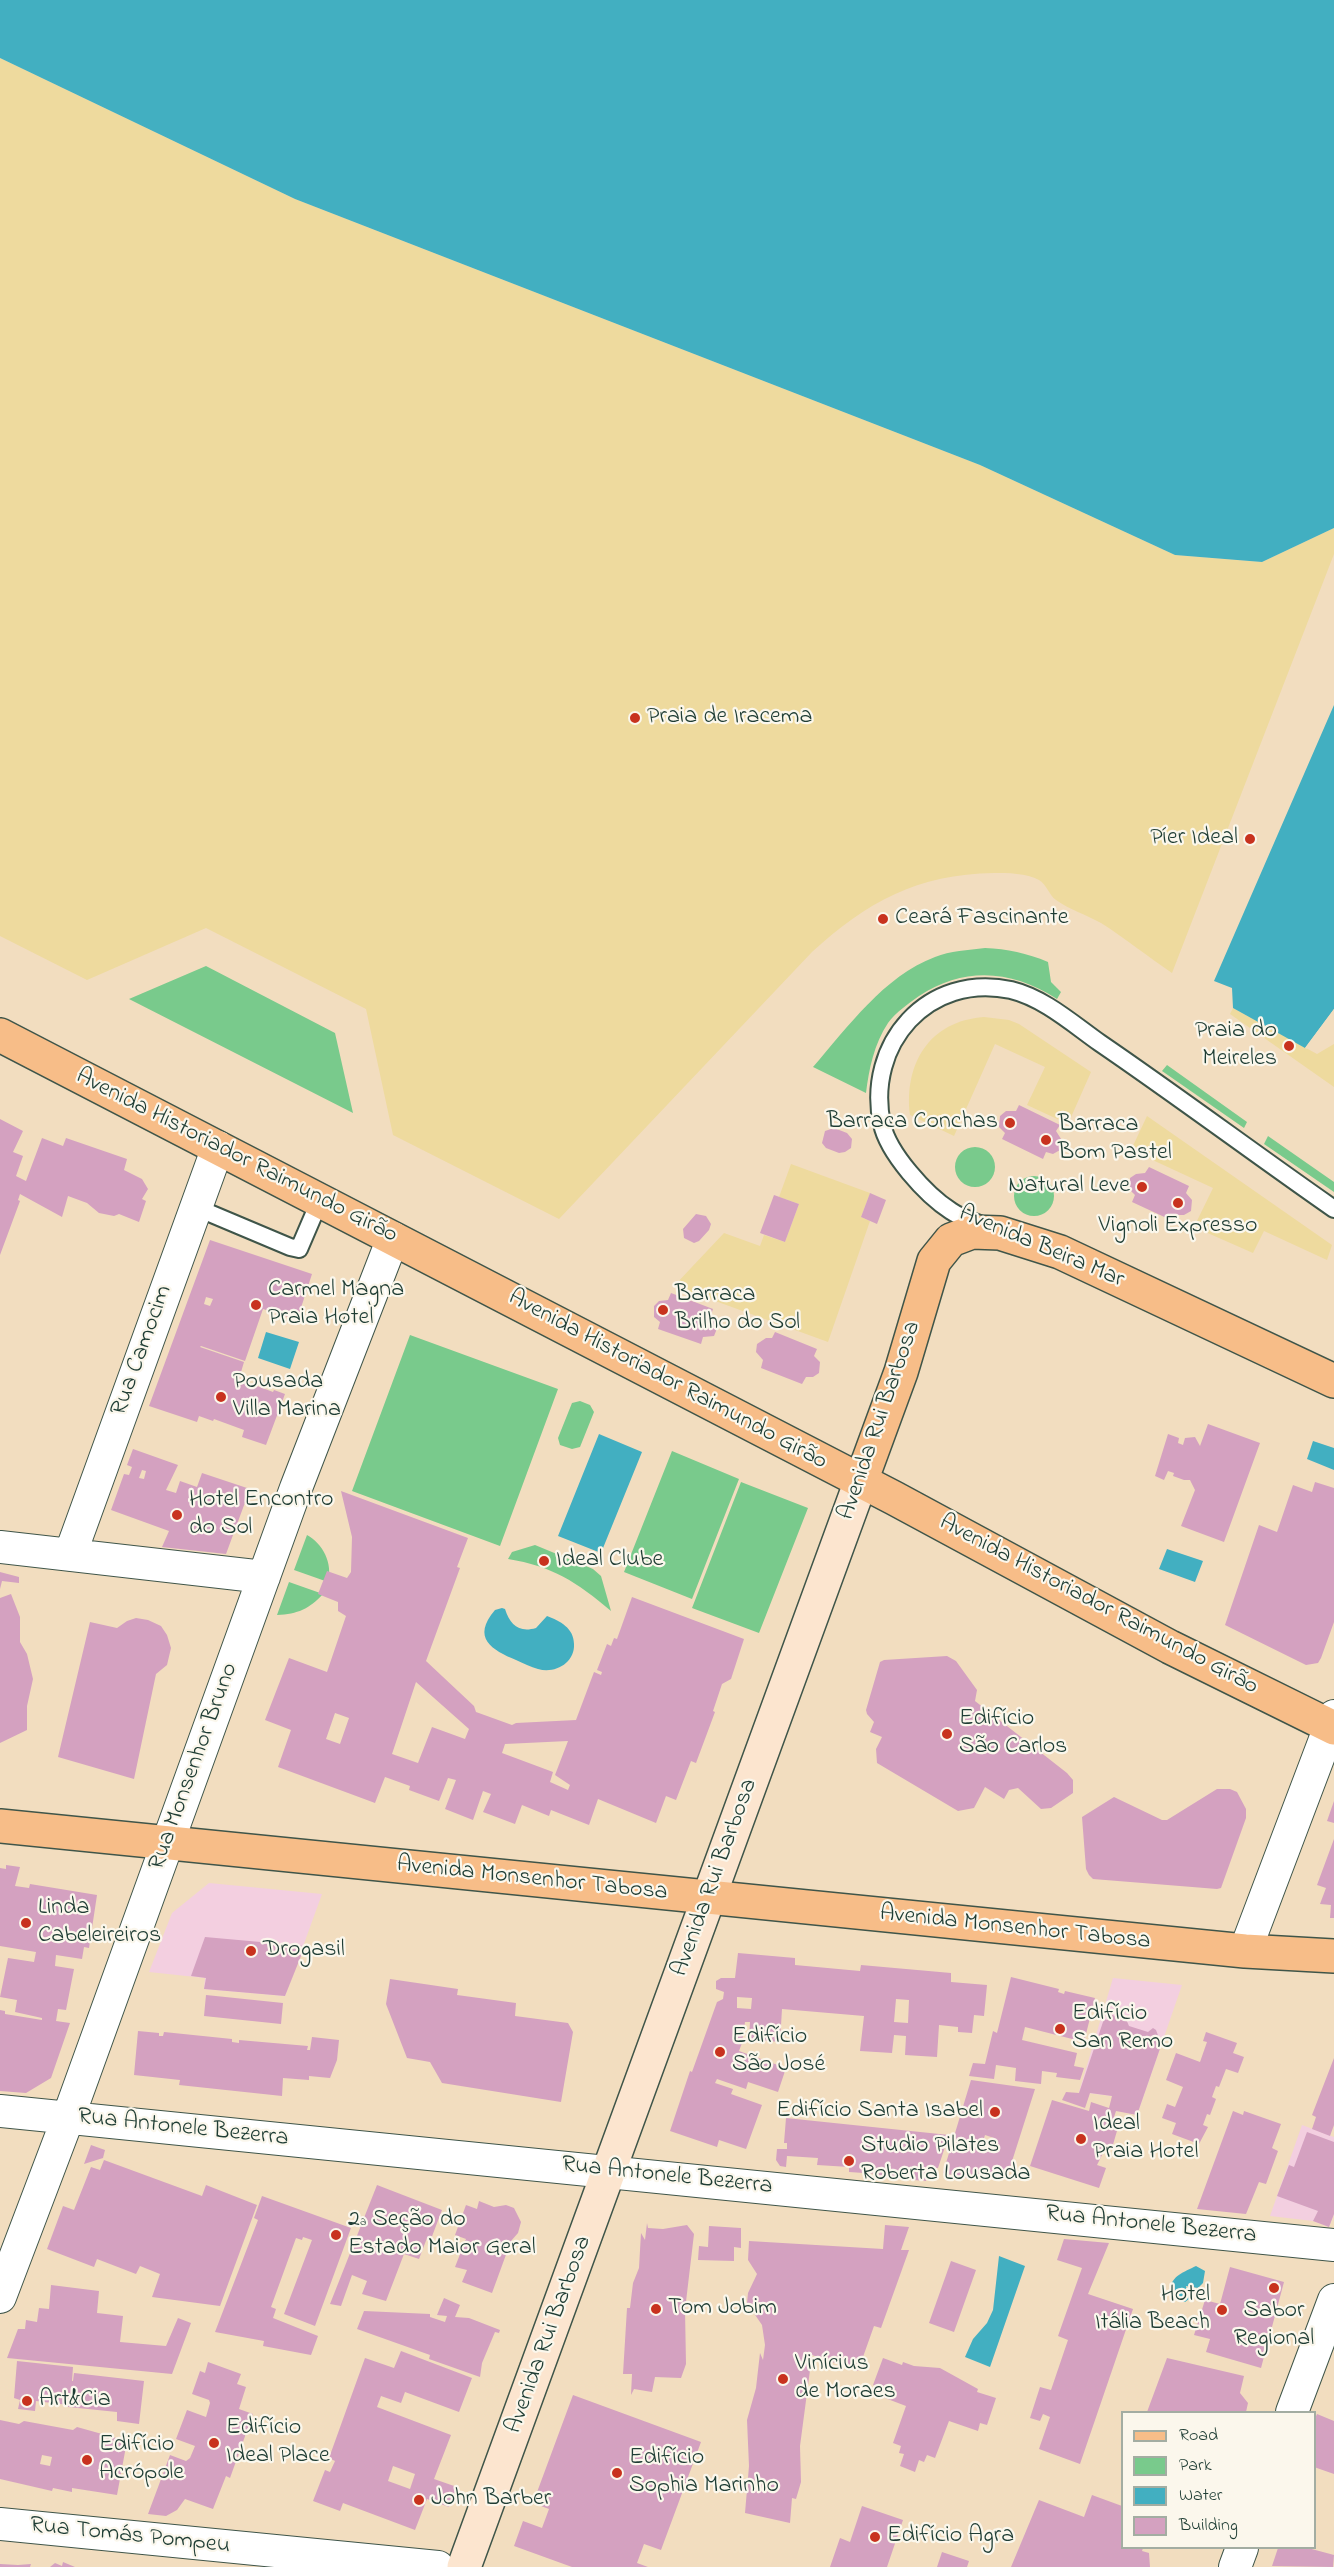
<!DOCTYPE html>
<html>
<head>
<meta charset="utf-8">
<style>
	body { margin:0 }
	#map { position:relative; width:1334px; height:2567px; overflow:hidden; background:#f2ddbf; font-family:"Indie Flower",sans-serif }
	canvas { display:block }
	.legend { position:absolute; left:1121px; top:2411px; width:195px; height:138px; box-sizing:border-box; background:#fbf7ec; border:2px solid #a3ada2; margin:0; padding:8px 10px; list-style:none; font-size:18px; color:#1f3d34 }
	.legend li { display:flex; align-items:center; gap:12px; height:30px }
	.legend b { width:30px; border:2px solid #a3ada2 }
</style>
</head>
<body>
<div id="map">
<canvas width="1334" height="2567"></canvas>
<ul class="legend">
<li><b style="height:8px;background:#f7bd88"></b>Road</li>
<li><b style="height:16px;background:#79ca8c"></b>Park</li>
<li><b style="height:16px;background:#42afc1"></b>Water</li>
<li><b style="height:16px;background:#d4a1c0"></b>Building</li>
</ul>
</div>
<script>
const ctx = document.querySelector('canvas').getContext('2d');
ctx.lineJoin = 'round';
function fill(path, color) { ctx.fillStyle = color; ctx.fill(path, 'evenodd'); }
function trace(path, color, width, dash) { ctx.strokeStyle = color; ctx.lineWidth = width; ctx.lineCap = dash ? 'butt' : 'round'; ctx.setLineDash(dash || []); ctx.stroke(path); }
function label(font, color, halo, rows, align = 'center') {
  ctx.font = font + ' "Indie Flower",sans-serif'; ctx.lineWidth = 4.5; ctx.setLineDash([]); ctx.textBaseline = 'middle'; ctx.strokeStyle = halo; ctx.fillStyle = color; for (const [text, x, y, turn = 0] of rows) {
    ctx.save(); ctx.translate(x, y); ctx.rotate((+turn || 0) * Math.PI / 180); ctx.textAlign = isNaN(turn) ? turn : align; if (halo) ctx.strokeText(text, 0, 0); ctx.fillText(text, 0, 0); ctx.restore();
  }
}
fill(new Path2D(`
	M209 1883 322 1894 285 1996 204 1989 205 1978 149 1972 172 1913Z
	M1113 1978 1182 1985 1137 2115 1124 2112 1112 2096 1079 2092Z
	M1302 2125 1334 2137V2214L1329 2227 1313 2221 1270 2216Z`), '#f3cfe0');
fill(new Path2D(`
	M985 948C1007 949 1027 953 1048 962L1051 982 1061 992 1057 999C1012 970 965 966 919 996 908 1004 896 1012 888 1023 874 1044 869 1069 866 1093L813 1067C848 1027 884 976 935 957 950 951 968 950 985 948Z
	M206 966 335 1033 353 1113 129 999Z
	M1167 1065 1247 1122 1244 1128 1162 1071Z
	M1268 1136 1334 1182V1192L1264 1144Z
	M955 1167a20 20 0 1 1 40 0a20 20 0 1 1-40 0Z
	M1014 1196a20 20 0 1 1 40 0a20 20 0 1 1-40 0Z
	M410 1335 558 1389 500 1546 352 1491Z
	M580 1401 590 1405 594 1412 580 1447 572 1449 560 1445 558 1438 572 1403Z
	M672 1451 739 1479 692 1599 624 1572Z
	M741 1482 808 1508 759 1633 692 1608Z
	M307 1535C323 1544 333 1563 328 1582L294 1570Z
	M535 1545 593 1569 601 1576 611 1611C577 1582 552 1566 508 1559L512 1552Z
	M289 1582 323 1594C309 1609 298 1614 277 1615Z`), '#79ca8c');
fill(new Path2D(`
	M0 58 295 199 980 465 1175 555 1262 562 1334 528V554L1172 973C1148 957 1125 938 1101 923 1087 915 1070 910 1056 900 1049 895 1047 885 1039 880 1027 873 1007 873 994 873 917 874 867 902 812 952L559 1219 393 1135 366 1009 206 928 87 980 0 936Z
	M1233 1008 1317 1054 1334 1044V1087L1230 1014Z
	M984 1017 1009 1020 1019 1024 1091 1072 1068 1124 1027 1105 1045 1067 995 1044 954 1136 910 1115C904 1064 929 1021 984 1017Z
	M1147 1116 1332 1245 1327 1260 1264 1231 1253 1253 1194 1227 1213 1188 1131 1150Z
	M791 1164 870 1193 861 1217 870 1221 828 1342 674 1286 724 1233 760 1246 764 1235 785 1242 799 1204 779 1197Z`), '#eeda9e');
fill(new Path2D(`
	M0 0H1334V528L1262 562 1175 555 980 465 295 199 0 58Z
	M1334 705V1009L1305 1048 1233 1008 1232 988 1214 981Z
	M266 1332 299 1342 290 1369 258 1358Z
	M599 1434 642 1452 601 1553 558 1536Z
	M1313 1441 1334 1448V1470L1307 1459Z
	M1167 1549 1203 1561 1195 1582 1159 1569Z
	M502 1608 505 1609C510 1625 519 1633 536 1628L547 1616C560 1621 574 1628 574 1644 575 1663 555 1674 538 1669 531 1667 523 1663 516 1660 492 1650 471 1638 495 1610Z
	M999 2256 1025 2266 990 2367 965 2357 973 2339 987 2323 993 2310Z
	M1196 2266 1205 2271 1203 2283 1198 2288 1186 2286 1189 2299 1185 2302 1178 2301 1170 2290C1171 2276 1184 2272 1196 2266Z`), '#42afc1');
fill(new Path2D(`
	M1334 1009V1014L1307 1049 1305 1048Z`), '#f2ddbf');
fill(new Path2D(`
	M1019 1105 1060 1125 1056 1131 1063 1142 1060 1150 1053 1154 1046 1152 1043 1159 1002 1139 1005 1133 999 1127 1000 1116 1006 1111H1016Z
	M0 1119 23 1131 13 1152 23 1156 16 1176 26 1181 42 1138 63 1146 66 1138 127 1159 124 1170 142 1179 148 1189 142 1199 146 1201 139 1222 119 1214 114 1216 99 1213 87 1203 68 1196 62 1217 20 1194 18 1200 20 1201 0 1255Z
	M834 1128 847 1133 852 1139 851 1148 845 1152 839 1153 826 1148 822 1143 825 1131Z
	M1149 1167 1189 1186 1186 1193 1192 1200 1191 1211 1184 1215H1177L1173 1221 1132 1202 1135 1195 1130 1190V1178L1136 1174 1145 1173Z
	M870 1193 886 1200 877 1224 861 1217Z
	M774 1195 799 1204 785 1242 760 1233Z
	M696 1214 706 1216 711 1224 709 1230 699 1241 694 1243 684 1238 683 1229Z
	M210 1240 312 1274 297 1320 263 1309 245 1361 201 1346 200 1347 244 1362 239 1379 273 1392 274 1390 285 1394 266 1445 242 1437 244 1430 214 1419 213 1421 199 1416 197 1422 149 1406ZM206 1297 213 1299 210 1306 204 1304Z
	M671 1293 713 1309 711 1315 718 1326 714 1336 703 1337 701 1344 658 1329 660 1322 654 1317V1306L659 1301 668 1300Z
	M775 1332 817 1349 814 1356 820 1362 819 1373 813 1377H806L802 1384 761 1368 763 1360 756 1352 757 1344 766 1338H772Z
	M1208 1424 1260 1443 1224 1542 1181 1526 1195 1490 1190 1480H1184L1173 1476 1174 1473 1168 1471 1164 1480 1155 1476 1168 1434 1179 1438 1178 1443 1183 1445 1185 1438 1195 1437 1200 1446Z
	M133 1449 178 1465 166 1490 176 1493 180 1481 197 1487 202 1473 250 1489 226 1554 162 1547 169 1531 111 1510 124 1474 129 1475 132 1467 127 1465ZM142 1470 146 1471 144 1479 139 1478Z
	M1315 1482 1334 1488V1622L1321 1658 1318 1663 1306 1665 1225 1625 1259 1525 1277 1532 1293 1485 1312 1492Z
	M341 1491 468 1538 457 1567 460 1568 426 1661 474 1706 476 1712 512 1725 516 1723 576 1720 594 1672 601 1675 602 1672 597 1670 607 1644 611 1646 614 1638 617 1639 632 1597 744 1639 731 1679 722 1684 713 1711 715 1712 696 1763 691 1761 676 1800 666 1796 656 1823 598 1799 589 1825 551 1810 549 1816 522 1805 515 1824 483 1812 491 1794 483 1791 473 1820 445 1809 456 1780 448 1778 439 1801 409 1790 410 1786 385 1777 375 1803 278 1767 291 1730 265 1720 289 1658 327 1672 346 1616 338 1611V1602L318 1594 327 1571 347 1578 351 1572 352 1537ZM416 1682 469 1729 465 1739 432 1727 418 1763 392 1754ZM335 1713 349 1718 340 1744 326 1739ZM568 1741 555 1775 570 1785 568 1790 550 1782 553 1772 502 1753 505 1744Z
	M0 1572 19 1577V1583L2 1581 0 1589Z
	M11 1594 20 1617V1642L27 1654 33 1679 27 1706V1730L0 1743V1598Z
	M136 1618 148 1620 161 1626 167 1635 171 1648 167 1665 156 1674 134 1779 58 1757 90 1622 117 1628 127 1621Z
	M947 1656 956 1661 977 1690 975 1701 1067 1773 1073 1780V1793L1051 1808 1041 1809 1018 1788 1009 1790 1004 1799 985 1787 974 1808 958 1811 877 1763 876 1749 882 1737 870 1732 874 1722 867 1714 866 1710 880 1662 884 1660Z
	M1217 1789H1230L1237 1792 1246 1809V1818L1221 1888 1217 1889 1093 1879 1089 1875 1086 1869 1082 1817 1114 1797 1162 1820H1167Z
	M1334 1801V1823L1327 1821Z
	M1334 1839V1918H1330L1331 1905 1320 1904 1326 1888 1317 1885Z
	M6 1865 20 1867 15 1886 29 1888 30 1884 97 1895 89 1948 84 1947 82 1959 56 1955 55 1966 74 1969 66 2010 58 2009 56 2021 70 2023 51 2078 26 2093 0 2091V2010L5 2011V2014L42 2020V2018L15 2012 17 2000 0 1997 8 1958 34 1962 36 1952 0 1946V1868L6 1869Z
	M205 1937 305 1946 285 1996 204 1989 206 1978 191 1976Z
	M738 1953 795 1958V1965L860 1971 861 1965 951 1973V1982L987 1985 984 2016 974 2015 972 2033 958 2032V2027L939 2025 937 2057 905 2055 906 2036 894 2035 892 2053 860 2051 864 2016 782 2009 780 2042 749 2039 750 2022H745L742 2043 739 2051 786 2068 778 2092 748 2082 746 2089 717 2079 715 2083 733 2089 731 2094 762 2105 746 2149 719 2140 717 2147 670 2131 690 2071 692 2072 717 2002 723 1999 724 1992 716 1989V1981L721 1978H735ZM737 1997 752 1998 751 2009 737 2008ZM896 1999 909 2000 908 2023 894 2022Z
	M1011 1977 1059 1989 1058 1992 1064 1994 1065 1991 1095 1998 1084 2042 1025 2027 1022 2040 1077 2053 1074 2066 1084 2068 1080 2080 1056 2077 1057 2073 1042 2071 1041 2084 1015 2081 1016 2068 996 2065 994 2079 969 2076 973 2063 985 2064 993 2031 997 2033Z
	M390 1979 458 1989 457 1995 516 2003 515 2016 568 2023 573 2032 561 2102 442 2083 430 2062 407 2058 386 2004Z
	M206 1995 283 2003 281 2024 204 2016Z
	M1112 2015 1126 2019 1129 2026 1148 2032 1153 2028 1156 2030 1159 2038 1163 2040 1137 2115 1116 2111 1113 2120 1119 2124 1112 2148 1106 2147 1097 2165 1106 2168 1099 2188 1030 2166 1052 2100 1089 2111 1091 2102 1109 2108 1112 2096 1090 2093 1085 2108 1062 2100 1066 2092 1079 2093 1104 2019 1107 2020Z
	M138 2031 159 2033V2036H163L164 2032 232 2039V2042L239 2043V2040L308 2046 307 2050H310L312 2037 339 2040 337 2060 330 2078 309 2076V2080L283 2078 282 2096 179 2085 180 2080 134 2075Z
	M1206 2032 1237 2043 1233 2053 1244 2057 1238 2073 1226 2069 1219 2087 1216 2086 1212 2097 1216 2099 1210 2115 1207 2114 1203 2125 1208 2127 1199 2144 1172 2134 1176 2123 1162 2118 1167 2104 1175 2107 1183 2087 1166 2080 1176 2053 1200 2062 1207 2042 1203 2041Z
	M1334 2058V2125L1330 2136 1312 2129 1316 2117 1312 2115Z
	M971 2080 1035 2089 1007 2177 999 2174 997 2180 985 2175 983 2179 969 2174 967 2178 943 2173ZM985 2135 994 2138 990 2150 981 2148Z
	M1233 2111 1243 2115 1244 2111 1281 2124 1272 2148 1278 2151 1266 2184 1259 2182 1246 2214 1197 2209Z
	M786 2118 949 2135 938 2168H928L926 2181 879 2177V2174L849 2172V2167L817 2165 818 2158 787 2156 786 2167 780 2166 776 2160 777 2149H787V2143H784Z
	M1307 2132 1334 2142V2214L1329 2227 1313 2221 1318 2211 1277 2196 1289 2165 1294 2167Z
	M91 2145 105 2150 103 2158 84 2164Z
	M104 2160 202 2196 206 2185 257 2205 220 2306 152 2297 160 2274 140 2266 136 2274 97 2259 94 2267 47 2249 63 2206 74 2210 91 2167 100 2170Z
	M377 2185 442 2210 431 2239 427 2238 419 2259 404 2254 386 2301 362 2294 367 2281 352 2275 341 2306 330 2304Z
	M262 2196 351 2228 315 2326 284 2314 312 2240 303 2237 302 2240 296 2238 271 2307 276 2309 273 2318 318 2336 311 2355 263 2346 264 2341 215 2332 258 2220 254 2218Z
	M479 2201 494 2207 506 2205 514 2208 521 2222 518 2233 511 2241 492 2293 462 2282 467 2270 455 2267 466 2239 455 2235 466 2205 477 2209Z
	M647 2223 648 2228 663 2229 687 2225 694 2234 685 2310 686 2364 681 2378 655 2377 652 2392 634 2389 631 2395 632 2374H623L627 2308H630L633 2283 639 2268 641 2233 645 2240Z
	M885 2225 909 2227 901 2250H909L881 2328 874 2326 858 2371 812 2355 800 2446 801 2482 796 2499 792 2498 790 2523 745 2513 749 2466 747 2420 756 2388 760 2353 763 2360 765 2345 762 2325 747 2303 748 2293 757 2274 748 2260 749 2241 883 2249Z
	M709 2226 741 2228V2248L734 2247V2261L698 2260 699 2246 708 2247Z
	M1064 2239 1109 2243 1088 2294 1133 2309 1080 2464 1039 2449 1050 2417 1043 2414 1040 2421 1030 2418 1040 2387 1051 2390 1068 2340 1058 2336 1082 2268 1057 2260Z
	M951 2261 976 2270 954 2332 929 2323Z
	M1230 2267 1284 2282 1261 2368 1206 2352 1210 2339 1194 2335 1205 2300 1220 2304Z
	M51 2285 99 2291 97 2313 123 2316 120 2342 166 2346 178 2318 191 2323 172 2374 7 2358 18 2329H25L26 2320 37 2322 39 2308 49 2309Z
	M444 2298 460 2305 455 2317 469 2318 500 2330 499 2333 495 2332 482 2363 480 2377 429 2359 430 2355 357 2329 364 2311 430 2314V2317L445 2322 447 2316 437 2315Z
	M401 2351 472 2378 459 2412 405 2392 401 2403 381 2396 377 2407 451 2435 434 2479 457 2487 449 2507 427 2499 415 2530 343 2503 340 2511 313 2501 325 2470 330 2472 335 2461 329 2458 365 2358 394 2368ZM393 2466 415 2474 410 2489 388 2481Z
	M883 2358 902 2365 903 2362 914 2366 940 2368 978 2389 977 2392 996 2398 987 2425 980 2423 978 2431 949 2421 935 2458 927 2455 924 2462 919 2460 915 2472 900 2466 904 2454 899 2453 901 2446 893 2443 906 2406 877 2395 880 2388 873 2385Z
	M1167 2358 1244 2376 1240 2393 1248 2403 1246 2412H1147Z
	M17 2361 73 2367 72 2381H73L74 2373 144 2381 139 2424 117 2421V2412L68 2407V2405L36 2401 35 2411 18 2409 20 2400 14 2398Z
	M208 2362 241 2374 237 2384 246 2387 239 2409 253 2414 230 2478 226 2476 213 2509 185 2499 177 2510 166 2516 148 2514 170 2455 186 2461 190 2458 195 2446 176 2439 187 2410 206 2417 210 2403 209 2400 192 2394 200 2371 205 2373Z
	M573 2395 701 2442 661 2550 644 2544 637 2563 648 2567H572L514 2546 523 2521 542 2528 549 2509 533 2503Z
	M1317 2414 1334 2421V2474L1314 2467V2421Z
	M0 2420 19 2424 24 2421 73 2430 77 2427 127 2441 117 2495 72 2488V2492L53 2488 52 2491 0 2479ZM42 2455 52 2457 50 2466 40 2464Z
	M1092 2495 1122 2506V2548H1143L1142 2551 1149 2553 1150 2567H1011L1039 2500 1084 2517Z
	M862 2506 903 2520 887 2567H830L840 2538 850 2542Z
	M1278 2548H1308L1334 2555 1333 2567 1272 2566Z
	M942 2552 969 2561 967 2567H937Z
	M63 2562 75 2567H50L55 2563 62 2566Z
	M0 2564 18 2565 31 2564 30 2567H0Z`), '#d4a1c0');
const lane = new Path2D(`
	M195 1207 290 1247 299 1249 320 1200
	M984 1226C973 1221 961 1218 951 1211 926 1195 888 1153 882 1124 865 1044 928 972 1011 990 1044 998 1073 1024 1100 1043 1179 1097 1255 1154 1334 1209`);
const street = new Path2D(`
	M0 1547 264 1577
	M70 1555 218 1147
	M1245 1951 1334 1716
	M0 2111 1334 2245
	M0 2297 68 2118 296 1488 393 1238
	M1292 2412 1334 2300
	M0 2524 438 2567
	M1235 2567 1242 2548`);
const secondary = new Path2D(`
	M464 2567 861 1481`);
const primary = new Path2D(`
	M0 1035 894 1498 1170 1647 1334 1728
	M861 1481 901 1372 934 1261 951 1240 972 1232 1000 1233 1060 1252 1334 1381
	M0 1826 1245 1951 1334 1956`);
trace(lane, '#3f5549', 20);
trace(street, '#3f5549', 34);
trace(secondary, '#3f5549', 36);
trace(primary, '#3f5549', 36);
trace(lane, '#fff', 16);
trace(street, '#fff', 32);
trace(secondary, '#fce5cf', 33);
trace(primary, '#f7bd88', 33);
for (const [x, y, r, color] of [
	[635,718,6,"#c8321e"],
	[1250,839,6,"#c8321e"],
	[883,919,6,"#c8321e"],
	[1289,1046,6,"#c8321e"],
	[1010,1123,6,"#c8321e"],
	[1046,1140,6,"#c8321e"],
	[1142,1187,6,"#c8321e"],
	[1178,1203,6,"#c8321e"],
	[256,1305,6,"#c8321e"],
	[663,1310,6,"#c8321e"],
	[221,1397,6,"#c8321e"],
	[177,1515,6,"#c8321e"],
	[544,1561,6,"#c8321e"],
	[947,1734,6,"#c8321e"],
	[26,1923,6,"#c8321e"],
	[251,1951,6,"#c8321e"],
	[1060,2029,6,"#c8321e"],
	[720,2052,6,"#c8321e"],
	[995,2112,6,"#c8321e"],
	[1081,2139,6,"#c8321e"],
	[849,2161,6,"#c8321e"],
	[336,2235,6,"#c8321e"],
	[1274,2288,6,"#c8321e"],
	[656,2309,6,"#c8321e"],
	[1222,2310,6,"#c8321e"],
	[783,2379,6,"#c8321e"],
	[27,2401,6,"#c8321e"],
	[214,2443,6,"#c8321e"],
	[87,2460,6,"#c8321e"],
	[617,2473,6,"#c8321e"],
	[419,2500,6,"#c8321e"],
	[875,2537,6,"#c8321e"]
]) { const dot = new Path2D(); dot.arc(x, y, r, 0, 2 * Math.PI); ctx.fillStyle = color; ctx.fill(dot); trace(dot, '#fbf7ec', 2); }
label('24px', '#1f3d34', '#fbf7ec', [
	["Praia de Iracema",647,718],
	["Píer Ideal",1238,839,"right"],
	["Ceará Fascinante",895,919],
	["Praia do",1277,1032,"right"],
	["Meireles",1277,1060,"right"],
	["Barraca Conchas",998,1123,"right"],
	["Barraca",1058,1126],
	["Bom Pastel",1058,1154],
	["Natural Leve",1130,1187,"right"],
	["Vignoli Expresso",1178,1227,"center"],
	["Carmel Magna",268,1291],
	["Praia Hotel",268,1319],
	["Barraca",675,1296],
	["Brilho do Sol",675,1324],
	["Pousada",233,1383],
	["Villa Marina",233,1411],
	["Hotel Encontro",189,1501],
	["do Sol",189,1529],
	["Ideal Clube",556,1561],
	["Edifício",959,1720],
	["São Carlos",959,1748],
	["Linda",38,1909],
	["Cabeleireiros",38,1937],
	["Drogasil",263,1951],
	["Edifício",1072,2015],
	["San Remo",1072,2043],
	["Edifício",732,2038],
	["São José",732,2066],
	["Edifício Santa Isabel",983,2112,"right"],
	["Ideal",1093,2125],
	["Praia Hotel",1093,2153],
	["Studio Pilates",861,2147],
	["Roberta Lousada",861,2175],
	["2ª Seção do",348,2221],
	["Estado Maior Geral",348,2249],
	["Hotel",1210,2296,"right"],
	["Itália Beach",1210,2324,"right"],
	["Tom Jobim",668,2309],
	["Sabor",1274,2312,"center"],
	["Regional",1274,2340,"center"],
	["Vinícius",795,2365],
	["de Moraes",795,2393],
	["Art&Cia",39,2401],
	["Edifício",226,2429],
	["Ideal Place",226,2457],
	["Edifício",99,2446],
	["Acrópole",99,2474],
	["Edifício",629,2459],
	["Sophia Marinho",629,2487],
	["John Barber",431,2500],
	["Edifício Agra",887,2537]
], 'left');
label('24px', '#1f3d34', '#fbf7ec', [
	["Avenida Historiador Raimundo Girão",236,1157,27],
	["Avenida Beira Mar",1041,1248,23],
	["Rua Camocim",143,1351,-70],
	["Avenida Historiador Raimundo Girão",667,1381,28],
	["Avenida Rui Barbosa",881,1421,-71],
	["Avenida Historiador Raimundo Girão",1098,1606,28],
	["Rua Monsenhor Bruno",195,1767,-70],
	["Avenida Rui Barbosa",716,1878,-70],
	["Avenida Monsenhor Tabosa",532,1880,6],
	["Avenida Monsenhor Tabosa",1015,1929,6],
	["Rua Antonele Bezerra",183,2129,6],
	["Rua Antonele Bezerra",667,2177,6],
	["Rua Antonele Bezerra",1151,2226,6],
	["Avenida Rui Barbosa",550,2335,-70],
	["Rua Tomás Pompeu",130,2537,6]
]);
</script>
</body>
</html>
